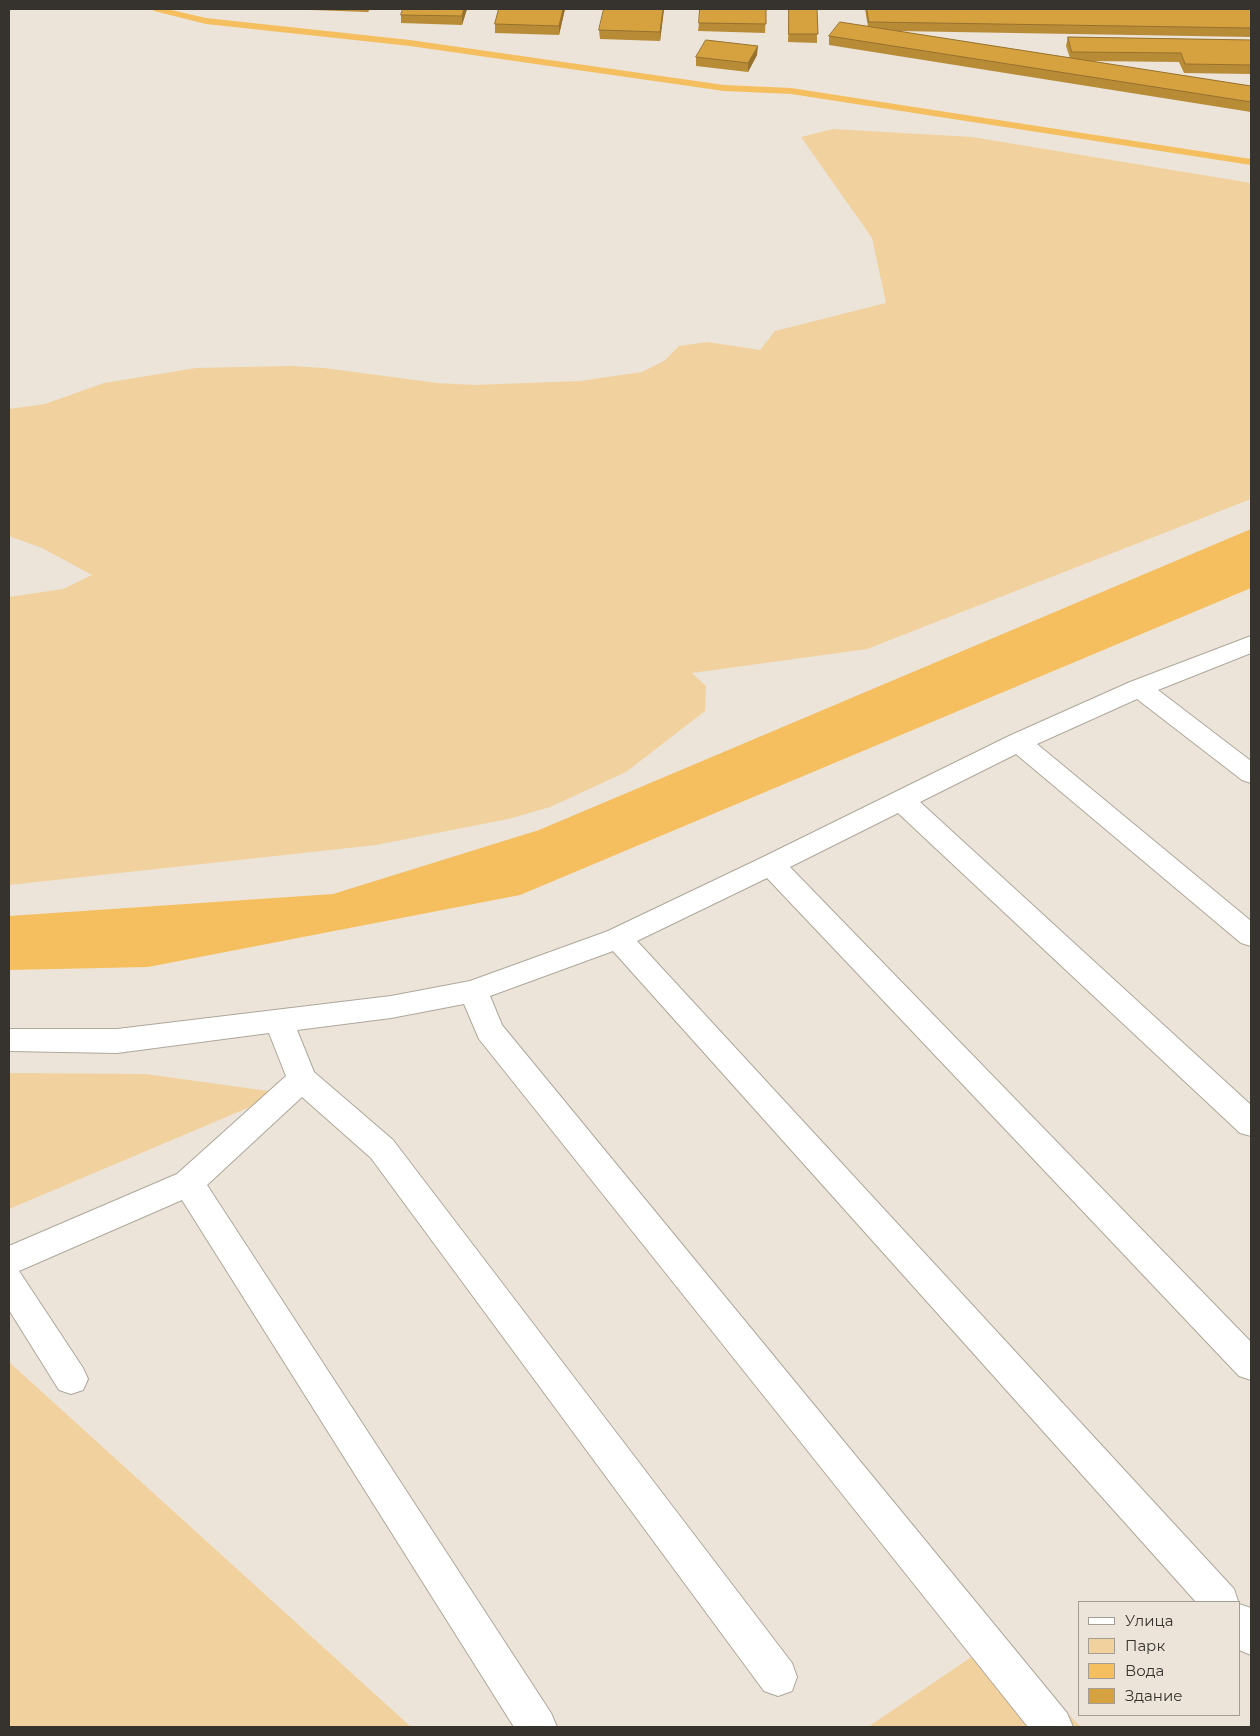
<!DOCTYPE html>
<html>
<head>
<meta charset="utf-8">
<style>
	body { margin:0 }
	#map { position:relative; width:1260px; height:1736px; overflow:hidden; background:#ece4d8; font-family:Montserrat,sans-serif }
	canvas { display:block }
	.frame { position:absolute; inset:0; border:10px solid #36332f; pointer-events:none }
	.legend { position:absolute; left:1078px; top:1601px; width:162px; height:115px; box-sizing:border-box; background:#ece4d8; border:1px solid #a39d94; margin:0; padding:6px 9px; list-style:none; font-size:15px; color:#36332f }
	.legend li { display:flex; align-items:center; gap:10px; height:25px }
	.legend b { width:25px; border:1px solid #a39d94 }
</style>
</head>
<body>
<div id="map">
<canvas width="1260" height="1736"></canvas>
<div class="frame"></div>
<ul class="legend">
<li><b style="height:6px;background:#fff"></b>Улица</li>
<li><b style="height:14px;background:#f1d19d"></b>Парк</li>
<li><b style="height:14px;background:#f5bf60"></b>Вода</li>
<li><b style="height:14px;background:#d6a240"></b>Здание</li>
</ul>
</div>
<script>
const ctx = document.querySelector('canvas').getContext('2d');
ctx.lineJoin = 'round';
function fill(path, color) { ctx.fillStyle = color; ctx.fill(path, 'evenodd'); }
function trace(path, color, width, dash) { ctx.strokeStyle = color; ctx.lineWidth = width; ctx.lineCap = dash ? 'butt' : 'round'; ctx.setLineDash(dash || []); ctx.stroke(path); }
fill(new Path2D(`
	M833 129 972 137 1251 183V499L867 649 692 673 706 686 705 711 626 772 550 807 508 819 376 845 9 885V597L63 589 92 575 42 548 9 536V409L45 404 104 383 196 368 291 366 324 368 437 383 474 385 580 381 642 372 664 361 679 346 707 342 760 350 775 331 886 303 872 238 801 137Z
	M9 1073 145 1074 283 1093 9 1209Z
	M9 1362 411 1727H9Z
	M995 1641 1081 1727H868Z`), '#f1d19d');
fill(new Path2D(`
	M1251 529V588L520 895 148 967 9 970V916L333 894 539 830Z`), '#f5bf60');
fill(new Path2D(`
	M153 9H167L206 18 410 40 724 85 791 88 1251 159V165L791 94 724 91 410 46 206 24 154 11Z`), '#f5bf60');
const minor = new Path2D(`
	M1251 636V653L1158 690 1251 761V783L1242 780 1137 699 1037 744 1251 921V946L1241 943 1016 754 920 802 1251 1105V1136L1240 1133 898 813 790 867 1251 1342V1380L1239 1376 767 878 637 941 1234 1589 1239 1604 1251 1608V1655L1239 1650V1602H1196L613 951 490 996 502 1025 1067 1713 1073 1727H1028L479 1039 464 1004 391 1018 297 1030 314 1072 393 1140 792 1663 797 1677 792 1691 778 1696 764 1691 371 1158 302 1097 207 1185 551 1713 557 1727H514L182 1200 19 1271 83 1368 88 1379 83 1390 71 1394 59 1390 9 1310V1246L177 1174 286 1076 269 1033 117 1053 9 1051V1029H117L391 996 470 981 608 931 761 858 1009 736 1130 682Z`);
trace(minor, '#aea79b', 2);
fill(minor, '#fff');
fill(new Path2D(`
	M310 9H370L368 12 311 10Z
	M467 9 462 25 401 23V15Z
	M499 9H565L559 35 495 33V24Z
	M664 9 660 41 600 39 599 30Z
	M766 9 765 33 698 31 699 23Z
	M789 9H817V43L788 42Z
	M865 9H1251V37L896 31 1070 58 1066 46 1068 37 1251 40V74L1184 73 1179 62 1086 61 1251 86V112L829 45V36L868 27Z
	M757 55 748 72 696 66V57Z`), '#b88b37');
fill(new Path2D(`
	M464 9H467L462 25V16Z
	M563 9H565L559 35V26Z
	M663 9H664L660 41V32Z
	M758 46 757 55 748 72V63Z`), '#96712d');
const building = new Path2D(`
	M403 9H464L462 16 401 15Z
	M499 9H563L559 26 495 24Z
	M604 9H663L660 32 599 30Z
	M700 9H766V24L699 23Z
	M789 9H817L818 34H789Z
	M867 9H1251V28L869 22Z
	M840 22 1251 86V102L829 36Z
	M1068 37 1251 40V65L1185 64 1181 53 1072 52Z
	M706 40 758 46 748 63 696 57Z`);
fill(building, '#d6a240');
trace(building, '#96712d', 1);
</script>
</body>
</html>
